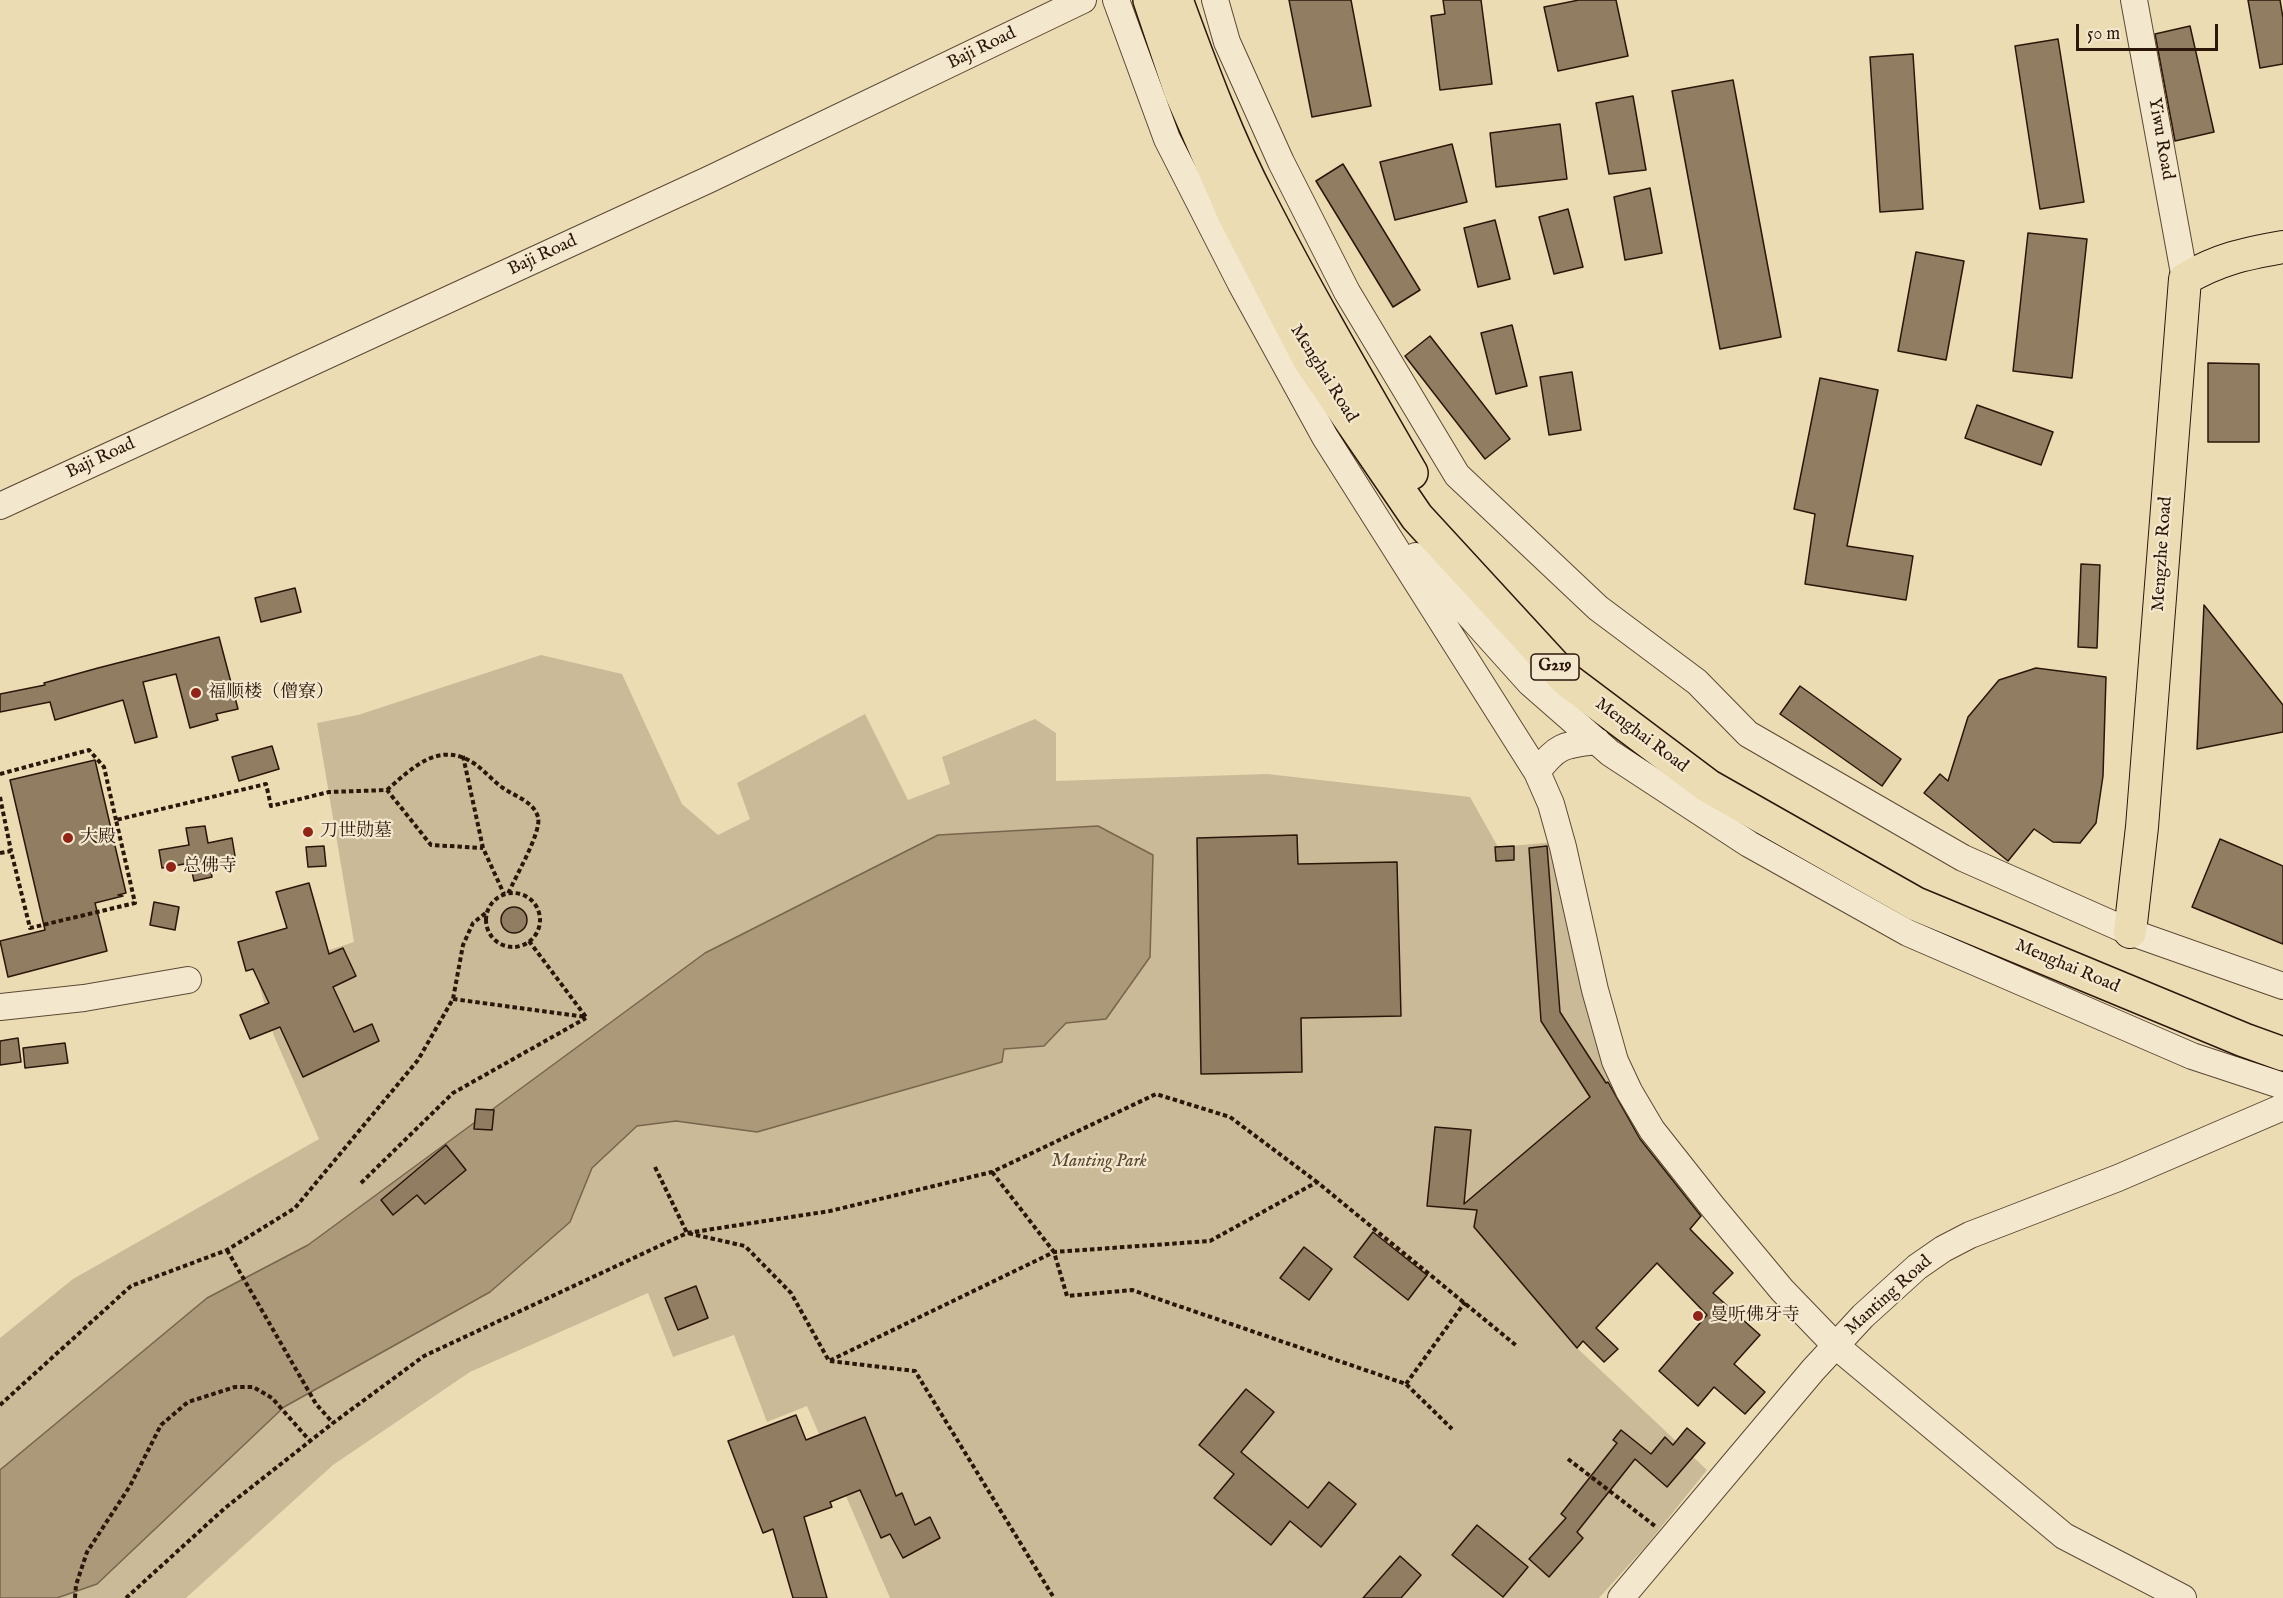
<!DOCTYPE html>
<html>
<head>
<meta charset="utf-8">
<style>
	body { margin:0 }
	#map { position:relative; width:2283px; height:1598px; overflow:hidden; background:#ecdcb4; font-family:"IM FELL English",serif }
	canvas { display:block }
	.scale { position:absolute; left:2076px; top:24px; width:142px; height:27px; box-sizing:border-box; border:3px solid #2c160a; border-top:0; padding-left:8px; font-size:18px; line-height:21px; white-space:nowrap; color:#2c160a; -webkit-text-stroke:4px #f3e8ce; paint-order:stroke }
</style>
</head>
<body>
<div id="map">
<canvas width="2283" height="1598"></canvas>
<div class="scale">50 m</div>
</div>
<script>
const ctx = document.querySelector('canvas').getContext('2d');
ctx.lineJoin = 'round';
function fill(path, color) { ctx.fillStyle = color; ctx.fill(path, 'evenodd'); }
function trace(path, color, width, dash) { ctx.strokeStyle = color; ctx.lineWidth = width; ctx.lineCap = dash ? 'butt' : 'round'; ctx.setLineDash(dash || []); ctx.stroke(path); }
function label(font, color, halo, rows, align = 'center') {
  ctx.font = font + ' "IM FELL English","Noto Serif SC",serif'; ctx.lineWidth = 4.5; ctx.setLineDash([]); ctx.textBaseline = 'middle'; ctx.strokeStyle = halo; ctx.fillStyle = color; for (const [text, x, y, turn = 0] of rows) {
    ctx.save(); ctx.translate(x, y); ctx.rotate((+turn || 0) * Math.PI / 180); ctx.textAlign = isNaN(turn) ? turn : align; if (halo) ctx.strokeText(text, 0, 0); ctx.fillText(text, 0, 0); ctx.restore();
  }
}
fill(new Path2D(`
	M541 655 622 674 682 804 718 835 750 819 737 783 865 714 908 800 950 784 942 757 1035 719 1056 733V781L1267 774 1470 797 1498 847 1556 842 1613 1077 1480 1190 1474 1227 1577 1348 1707 1470 1646 1546 1599 1598H890L807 1406 767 1422 734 1335 673 1357 648 1293 470 1372 333 1465 186 1598H0V1338L73 1279 319 1139 274 1036 256 974 354 942 317 723 358 715Z`), '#cbba97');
const water = new Path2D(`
	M1098 826 1153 855 1150 957 1106 1019 1066 1023 1044 1046 1004 1049 1002 1062 757 1132 676 1121 637 1126 592 1168 570 1222 490 1292 284 1407 97 1584 57 1598H0V1470L207 1298 308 1245 705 953 938 835Z`);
fill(water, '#ab997a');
trace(water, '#78654d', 1.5);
const building = new Path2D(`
	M1289 0H1351L1371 106 1312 117Z
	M1443 0H1481L1492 84 1440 90 1431 16 1445 14Z
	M1579 0H1616L1628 56 1558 71 1544 7Z
	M2248 0H2280L2283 18V64L2260 68Z
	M2190 26 2214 132 2175 141 2155 34Z
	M2058 39 2084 202 2040 209 2015 46Z
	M1913 54 1923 209 1880 212 1870 57Z
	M1733 80 1781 337 1720 349 1672 91Z
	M1633 96 1646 170 1609 174 1596 103Z
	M1560 124 1567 179 1496 187 1490 133Z
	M1452 144 1467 202 1395 220 1380 162Z
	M1343 164 1420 290 1393 307 1316 181Z
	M1650 188 1662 253 1625 260 1614 197Z
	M1568 209 1583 267 1554 274 1539 217Z
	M1495 220 1510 279 1478 287 1464 228Z
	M2028 233 2087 239 2072 378 2013 371Z
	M1916 252 1964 261 1946 360 1898 351Z
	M1512 325 1527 386 1496 394 1481 333Z
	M1430 336 1510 439 1485 459 1405 356Z
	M2208 363 2259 364V442H2208Z
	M1572 372 1581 430 1549 435 1540 377Z
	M1820 378 1878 390 1847 546 1913 556 1906 600 1805 584 1815 514 1794 509Z
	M1977 405 2053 432 2041 465 1965 438Z
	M2081 564 2100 565 2097 648 2078 647Z
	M295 588 301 612 261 622 255 598Z
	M2204 605 2283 705V732L2197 749Z
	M219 637 238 709 216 714 218 720 190 728 176 674 143 682 157 737 135 743 123 700 55 720 50 702 0 712V694L45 685 44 683 98 668Z
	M2036 668 2106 677 2103 776 2096 823 2080 843 2053 842 2034 829 2008 861 1924 793 1940 774 1948 781 1968 717 1999 680Z
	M1800 686 1901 759 1882 786 1780 714Z
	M272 746 279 769 239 781 232 757Z
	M95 760 126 893 118 895 123 896 95 903 107 951 8 977 0 941 45 930 10 780Z
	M205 826 208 843 232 838 235 856 209 861 212 877 194 881 190 863 162 868 159 850 189 845 186 828Z
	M1297 835 1298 864 1397 862 1401 1016 1301 1018 1302 1072 1201 1074 1197 838Z
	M2220 839 2283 866V944L2192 907Z
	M324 846 326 866 308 867 306 847Z
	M1514 846V860L1496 861 1495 847Z
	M1547 846 1560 1012 1606 1083 1608 1082 1640 1139 1701 1216 1690 1229 1733 1273 1713 1293 1760 1335 1734 1364 1765 1392 1745 1414 1714 1387 1698 1406 1659 1371 1707 1315 1657 1263 1596 1328 1618 1349 1604 1362 1583 1341 1577 1348 1474 1227 1477 1210 1427 1206 1435 1127 1471 1130 1464 1204 1590 1097 1541 1021 1529 848Z
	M309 883 329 954 343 948 356 976 333 987 354 1032 372 1024 379 1041 303 1077 280 1027 250 1039 240 1015 269 1003 253 969 246 971 238 942 287 928 276 892Z
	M154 902 179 907 175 930 150 925Z
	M501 920a13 13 0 1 1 26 0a13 13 0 1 1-26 0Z
	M18 1038 21 1062 0 1065V1041Z
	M65 1043 68 1063 25 1068 23 1048Z
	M476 1109 494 1110 492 1130 474 1129Z
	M446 1145 466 1170 425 1204 417 1195 393 1215 381 1200Z
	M1373 1232 1427 1275 1408 1300 1354 1257Z
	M1304 1247 1332 1269 1309 1300 1280 1278Z
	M696 1286 708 1318 678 1330 665 1298Z
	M1246 1389 1274 1412 1241 1452 1308 1508 1329 1482 1356 1504 1321 1547 1290 1521 1271 1545 1214 1498 1234 1474 1199 1445Z
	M796 1415 806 1440 865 1417 896 1496 902 1493 915 1525 930 1517 940 1538 903 1558 890 1534 881 1538 860 1490 830 1502 832 1507 804 1517 827 1598H793L773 1529 763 1533 728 1441Z
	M1687 1428 1705 1443 1667 1487 1635 1459 1577 1532 1583 1538 1549 1577 1529 1559 1566 1518 1561 1514 1617 1443 1613 1440 1621 1430 1651 1454 1665 1437 1673 1445Z
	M1477 1525 1528 1567 1503 1597 1452 1555Z
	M1400 1556 1421 1575 1401 1598H1363Z`);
fill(building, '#907d62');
trace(building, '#2c160a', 1.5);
const minor = new Path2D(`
	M1116 0 1167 139 1241 284 1325 437 1537 772 1551 804 1563 847 1595 990 1615 1061 1629 1091 1652 1130 1712 1206 1782 1290 1836 1346 2064 1536 2183 1598
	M1215 0 1227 42 1281 162 1347 292 1457 475 1598 608 1697 682 1748 734 1963 858 2130 932 2283 986
	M2134 0 2185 279
	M0 506 710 179 1083 0
	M1416 556 1530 683 1610 753 1749 844 1908 933 2192 1056 2283 1086
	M1537 772C1557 745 1564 745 1597 741
	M0 1007 84 998 188 980
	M1621 1598 1813 1370 1863 1316 1917 1267 1943 1249 1970 1235 2118 1178 2283 1107`);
const major = new Path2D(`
	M2130 932 2142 827 2185 279C2219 259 2244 254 2283 247`);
const highway = new Path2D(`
	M1150 0 1181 92 1234 214 1309 359 1417 517 1567 680 1708 786 1916 904 2244 1040 2283 1054
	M1176 0C1201 68 1226 137 1260 202 1307 294 1359 383 1411 473`);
trace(minor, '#5c4834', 28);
trace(major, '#2c160a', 34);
trace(highway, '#2c160a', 36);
trace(new Path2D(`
	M463 756 483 848 504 894
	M0 774 89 750 104 767 116 820
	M387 790C413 767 440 740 475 764 485 771 493 781 503 788 516 797 533 801 538 817 542 832 515 877 508 894
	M0 797 11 851
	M0 853 11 851 30 928 135 903 116 820 266 784 271 806 329 792 387 790 431 845 483 848
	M486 920a27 27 0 1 1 54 0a27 27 0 1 1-54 0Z
	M529 941 586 1017
	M453 999 586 1017
	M655 1167 687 1233 745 1246 791 1293 829 1361 1054 1252 1210 1241 1317 1182 1518 1347
	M992 1172 1054 1252 1067 1296 1132 1290 1406 1384 1452 1429
	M361 1183 453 1093 586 1018
	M227 1250 316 1404 333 1423
	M830 1361 915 1371 1054 1598
	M1406 1384 1465 1302
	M0 1405 131 1286 227 1250 295 1208 418 1060 453 999 463 945 473 923 487 912
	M1568 1459 1655 1526
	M75 1598 76 1585 87 1552 130 1486 161 1425 188 1402 235 1387H253L272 1398 310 1441
	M126 1598 225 1508 333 1423 424 1356 687 1233 830 1211 992 1172 1156 1094 1230 1117 1317 1182`), '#2c160a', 4, [4.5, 3]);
trace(minor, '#f3e8ce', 26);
trace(major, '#ecdcb4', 32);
trace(highway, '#ecdcb4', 33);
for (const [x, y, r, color] of [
	[196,693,6,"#8f2418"],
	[308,832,6,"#8f2418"],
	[68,838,6,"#8f2418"],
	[171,867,6,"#8f2418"],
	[1698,1316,6,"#8f2418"]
]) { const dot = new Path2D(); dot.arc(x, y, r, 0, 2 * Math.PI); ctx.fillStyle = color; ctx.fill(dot); trace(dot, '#f3e8ce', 2); }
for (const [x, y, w] of [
	[1555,667,48]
]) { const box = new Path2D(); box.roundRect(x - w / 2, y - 13, w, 26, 4.5); ctx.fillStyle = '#f3e8ce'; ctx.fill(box); trace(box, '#2c160a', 1.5); }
label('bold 16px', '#2c160a', null, [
	["G219",1555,667]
]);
label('18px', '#2c160a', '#f3e8ce', [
	["Baji Road",982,49,-26],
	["Yiwu Road",2160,139,80],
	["Baji Road",543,256,-25],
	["Menghai Road",1323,374,58],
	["Baji Road",101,459,-25],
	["Mengzhe Road",2163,554,-86],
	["Menghai Road",1641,736,37],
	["Menghai Road",2067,967,23],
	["Manting Road",1889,1296,-42]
]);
label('18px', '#2c160a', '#f3e8ce', [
	["福顺楼（僧寮）",208,693],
	["刀世勋墓",320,832],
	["大殿",80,838],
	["总佛寺",183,867],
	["曼听佛牙寺",1710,1316]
], 'left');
label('italic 18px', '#5c4734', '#f3e8ce', [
	["Manting Park",1099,1162]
]);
</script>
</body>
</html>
